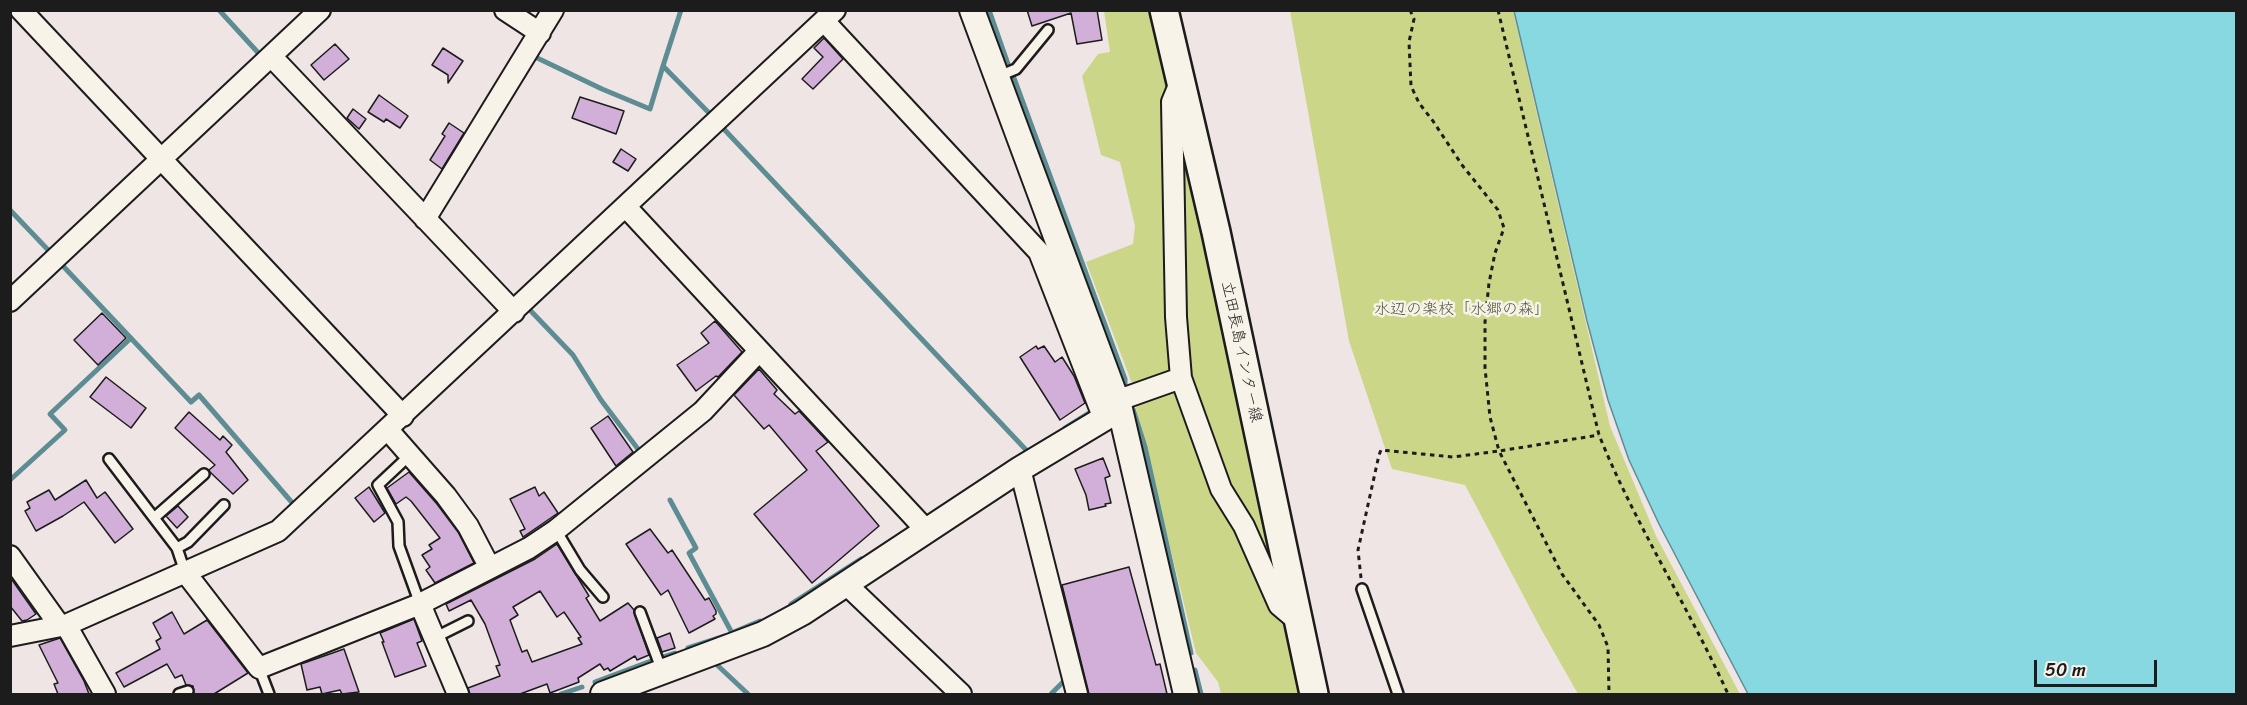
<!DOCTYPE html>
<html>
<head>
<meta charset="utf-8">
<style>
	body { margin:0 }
	#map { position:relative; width:2247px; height:705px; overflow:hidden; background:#f0e5e5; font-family:Sriracha,sans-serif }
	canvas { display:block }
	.frame { position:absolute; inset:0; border:12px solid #1c1c1c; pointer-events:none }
	.scale { position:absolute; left:2034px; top:660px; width:123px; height:27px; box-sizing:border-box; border:3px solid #1c1c1c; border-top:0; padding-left:8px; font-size:18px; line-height:21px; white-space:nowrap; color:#1c1c1c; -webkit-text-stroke:4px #f7f3e8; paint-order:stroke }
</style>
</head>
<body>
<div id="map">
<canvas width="2247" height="705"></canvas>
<div class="frame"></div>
<div class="scale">50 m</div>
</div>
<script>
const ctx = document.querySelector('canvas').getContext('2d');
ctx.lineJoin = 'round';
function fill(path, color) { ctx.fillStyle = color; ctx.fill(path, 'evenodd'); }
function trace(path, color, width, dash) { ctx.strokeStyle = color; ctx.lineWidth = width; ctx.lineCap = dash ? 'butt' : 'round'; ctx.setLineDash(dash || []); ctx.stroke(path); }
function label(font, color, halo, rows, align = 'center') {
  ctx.font = font + ' Sriracha,"Klee One",sans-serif'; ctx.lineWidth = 5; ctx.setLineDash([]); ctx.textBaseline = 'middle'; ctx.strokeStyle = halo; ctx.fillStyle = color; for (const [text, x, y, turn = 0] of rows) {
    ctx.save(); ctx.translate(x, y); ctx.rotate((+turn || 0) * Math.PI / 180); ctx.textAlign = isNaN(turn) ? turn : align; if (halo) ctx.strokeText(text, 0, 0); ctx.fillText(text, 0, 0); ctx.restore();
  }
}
fill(new Path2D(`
	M1104 11H1157L1171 84 1174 372 1135 385 1131 381 1086 262 1133 244 1135 226 1120 162 1101 155 1082 76 1098 54 1110 52Z
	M1290 11H1513L1610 426 1656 536 1740 694H1578L1541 629 1465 485 1392 469 1349 341Z
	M1177 107 1279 593 1226 490 1186 374Z
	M1172 388 1181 391 1270 601 1287 631 1301 694H1221L1218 682 1196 653 1134 400Z`), '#cbd689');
const water = new Path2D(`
	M1514 11H2236V694H1748L1659 524 1629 460 1608 400 1587 321Z`);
fill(water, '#88d8e2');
trace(water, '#5d8d93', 1.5);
trace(new Path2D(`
	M219 10 262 57
	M681 10 663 66 712 116
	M989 10 1008 64
	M531 55 602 89 650 109 663 66
	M1014 78 1125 379V386
	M721 126 1028 452
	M10 210 51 253
	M63 266 191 402 199 395 295 506
	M526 310 528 308 573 355 601 400 641 453
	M1133 409 1145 447 1191 653
	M1065 428 1092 411
	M10 480 65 430 50 414 131 338
	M670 500 696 548 689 553 732 633
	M791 604 861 559
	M734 632 760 621
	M688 648 725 636
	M663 657 675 653
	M715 663 748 694
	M1195 670 1201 694
	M595 682 651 661
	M561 694 582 687
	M1051 694 1066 679 1065 675`), '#5d8d93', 5);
const building = new Path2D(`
	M1027 10H1097L1102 40 1077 44 1071 13 1032 26Z
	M824 38 843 59 813 89 802 79 823 57 814 48Z
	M335 44 349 59 324 80 311 65Z
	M443 48 463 61 448 83V75L432 65Z
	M379 95 408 116 400 128 386 119 384 122 368 112Z
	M580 97 624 111 616 134 572 118Z
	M353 109 366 119 359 129 347 118Z
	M449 123 464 133 442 169 430 160 445 136 442 134Z
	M621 149 636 159 628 171 613 162Z
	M102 313 126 338 98 365 74 340Z
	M715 321 742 352 718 377 716 376 696 391 677 365 709 343 701 333Z
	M1036 346 1038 349 1044 346 1055 362 1062 357 1074 376 1085 403 1060 420 1020 357Z
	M759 369 777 390 774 394 795 414 799 411 828 442 816 451 879 526 812 583 754 514 807 470 769 425 764 429 734 395Z
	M106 377 146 408 131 428 90 397Z
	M189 412 220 440 223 436 232 445 226 452 248 480 233 494 210 472 209 470 215 465 175 428Z
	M608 416 633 452 616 466 591 428Z
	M1103 458 1110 476 1105 478 1111 503 1105 504 1106 506 1089 510 1086 495 1075 469Z
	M409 472 437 504 458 532 474 563 435 583 426 570 430 567 422 555 432 549 429 545 440 538 411 501 406 497 396 504 387 488Z
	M86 480 97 498 105 492 133 529 115 543 84 502 63 516 36 531 25 511 30 508 27 502 49 490 55 500Z
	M369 487 385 513 374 522 355 498Z
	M535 487 539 496 544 492 558 513 523 537 520 531 525 529 510 499Z
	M178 506 188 517 177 528 166 516Z
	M650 529 668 553 672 550 705 600 709 598 716 611V614L713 616 715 619 689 633 668 590 661 595 626 544Z
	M557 544 589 596 586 598 600 621 628 603 634 610 649 655 637 660 635 656 610 671 608 668 604 670 600 664 578 678 579 682 550 693 547 684 520 694H470L468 688 500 676 496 666 500 665 485 624 471 600 449 611 446 604 535 559ZM540 591 557 617 564 612 581 637 578 638 582 644 532 662 527 650 522 652 510 620 518 615 513 607Z
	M1129 567 1156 665 1160 664 1167 694H1089L1062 585Z
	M10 577 36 614 27 620 22 621 10 606Z
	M172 612 184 634 207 620 248 673 214 694H194L193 686 186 685 182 675 175 678 167 664 124 687 116 673 160 649 156 641 161 638 153 623Z
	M414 619 422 641 417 643 426 666 395 677 382 642H384L380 633Z
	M670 633 675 648 662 652 657 638Z
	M60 638 84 681 89 694H58L54 684 58 683 39 645Z
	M344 649 359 692 342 694 340 690 322 694 320 687 307 690 301 664Z`);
fill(building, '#d2afd9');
trace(building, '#1c1c1c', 1.5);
const service = new Path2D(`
	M999 76 1016 69 1048 30
	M410 455 378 485 398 522 399 546 420 604
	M109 459 177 548 185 572
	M154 518 204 474
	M556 530 580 570 603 597
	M177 548 188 542 224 505
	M1362 589 1398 694
	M640 612 662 671
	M434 638 468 621
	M259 668 269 694
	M179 694 188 691`);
const minor = new Path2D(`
	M21 10 403 416
	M505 10 540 33
	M824 21 1039 252 1104 419
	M271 56 514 312
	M1180 83 1172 102 1176 317 1181 378 1221 489 1244 526 1279 605 1298 621
	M626 207 927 531
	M425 219 553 10
	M10 301 320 10
	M1116 401 1181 378
	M388 430 446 496 468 526 490 568
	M1020 469 1077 694
	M10 556 60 626
	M185 572 259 668 420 604 529 548 556 530 703 411 759 351
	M847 585 961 694
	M420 604 458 694
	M66 625 105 694
	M10 636 66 625 278 531 835 10`);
const tertiary = new Path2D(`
	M972 10 1120 409 1186 694
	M603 694 763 634 802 613 1020 469 1120 409`);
const secondary = new Path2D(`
	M1164 10 1216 232 1314 694`);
trace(service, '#1c1c1c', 14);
trace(minor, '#1c1c1c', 24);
trace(tertiary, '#1c1c1c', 28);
trace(secondary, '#1c1c1c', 32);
trace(new Path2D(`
	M1410 10 1414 19 1409 42 1411 86 1419 103 1433 121 1462 165 1498 210 1504 228 1495 253 1489 283 1485 322V368L1490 417 1499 451 1599 435
	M1498 10 1599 435C1636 526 1688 606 1728 694
	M1361 578 1358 550 1379 455 1381 450 1453 457 1499 451 1562 574 1599 625 1608 647 1609 694`), '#1c1c1c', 3, [4.5, 4.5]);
trace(service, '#f7f3e8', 9);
trace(minor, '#f7f3e8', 20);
trace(tertiary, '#f7f3e8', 24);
trace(secondary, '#f7f3e8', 27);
label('16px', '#51543d', '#f7f3e8', [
	["水辺の楽校「水郷の森」",1462,310]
]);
label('16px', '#1c1c1c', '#f7f3e8', [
	["立田長島インター線",1241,352,78]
]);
</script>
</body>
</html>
